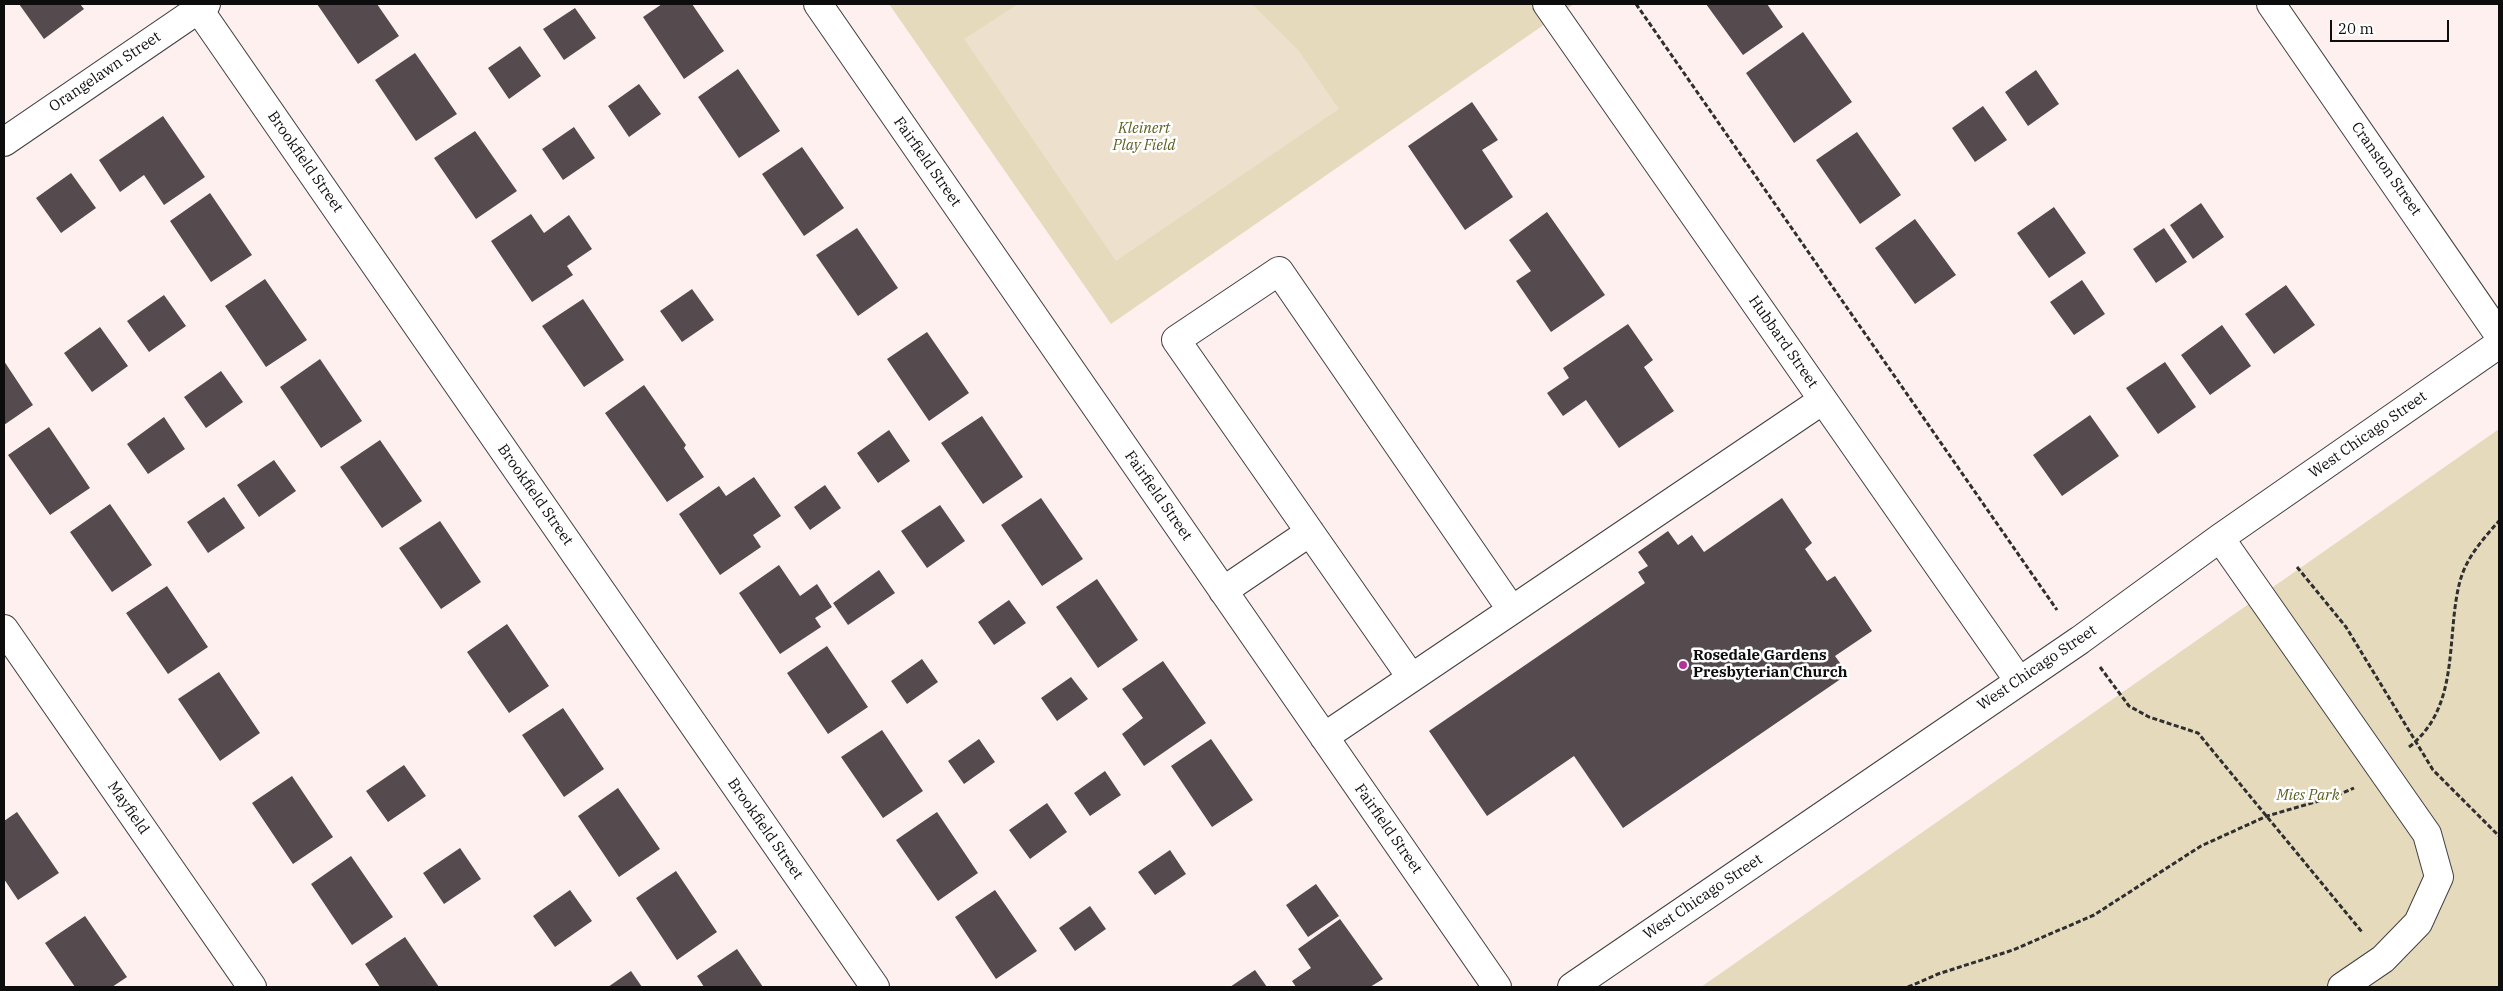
<!DOCTYPE html>
<html>
<head>
<meta charset="utf-8">
<style>
	body { margin:0 }
	#map { position:relative; width:2503px; height:991px; overflow:hidden; background:#fef0ef; font-family:"IBM Plex Serif",serif }
	canvas { display:block }
	.frame { position:absolute; inset:0; border:5px solid #0d0d0d; pointer-events:none }
	.scale { position:absolute; left:2330px; top:20px; width:119px; height:22px; box-sizing:border-box; border:2px solid #0d0d0d; border-top:0; padding-left:6px; font-size:15px; line-height:18px; white-space:nowrap; color:#0d0d0d; -webkit-text-stroke:4px #fff; paint-order:stroke }
</style>
</head>
<body>
<div id="map">
<canvas width="2503" height="991"></canvas>
<div class="frame"></div>
<div class="scale">20 m</div>
</div>
<script>
const ctx = document.querySelector('canvas').getContext('2d');
ctx.lineJoin = 'round';
function fill(path, color) { ctx.fillStyle = color; ctx.fill(path, 'evenodd'); }
function trace(path, color, width, dash) { ctx.strokeStyle = color; ctx.lineWidth = width; ctx.lineCap = dash ? 'butt' : 'round'; ctx.setLineDash(dash || []); ctx.stroke(path); }
function label(font, color, halo, rows, align = 'center') {
  ctx.font = font + ' "IBM Plex Serif",serif'; ctx.lineWidth = 5; ctx.setLineDash([]); ctx.textBaseline = 'middle'; ctx.strokeStyle = halo; ctx.fillStyle = color; for (const [text, x, y, turn = 0] of rows) {
    ctx.save(); ctx.translate(x, y); ctx.rotate((+turn || 0) * Math.PI / 180); ctx.textAlign = isNaN(turn) ? turn : align; if (halo) ctx.strokeText(text, 0, 0); ctx.fillText(text, 0, 0); ctx.restore();
  }
}
fill(new Path2D(`
	M889 4H1574L1111 324Z
	M2499 429V987H1701Z`), '#e5dabc');
fill(new Path2D(`
	M1018 4H1252L1299 51 1339 109 1116 261 964 39Z`), '#ede0cd');
fill(new Path2D(`
	M19 4H80L84 9 44 39Z
	M317 4H377L399 36 358 64Z
	M662 4H692L724 51 684 79 643 17Z
	M1706 4H1767L1783 27 1743 55Z
	M575 8 596 38 564 60 543 29Z
	M1803 32 1852 102 1794 143 1746 73Z
	M520 46 541 76 509 99 488 68Z
	M415 53 457 114 416 141 375 80Z
	M738 69 780 131 739 158 698 97Z
	M2036 70 2059 104 2028 126 2005 92Z
	M639 84 661 114 629 137 608 106Z
	M1472 102 1498 140 1482 150 1513 197 1465 230 1408 146Z
	M1983 106 2007 140 1975 162 1952 128Z
	M163 116 205 177 164 205 144 175 120 192 99 160Z
	M574 127 595 158 563 180 542 149Z
	M475 131 517 191 476 219 434 158Z
	M1857 132 1901 195 1860 224 1816 160Z
	M802 147 844 208 804 236 762 174Z
	M71 173 96 208 61 233 36 198Z
	M210 193 252 255 211 282 170 221Z
	M2201 203 2224 237 2193 259 2170 225Z
	M2054 207 2086 253 2049 278 2017 233Z
	M1547 212 1605 295 1551 332 1516 281 1531 271 1509 240Z
	M531 214 544 233 569 215 592 249 567 266 573 275 532 302 491 241Z
	M1915 219 1956 275 1915 304 1875 248Z
	M857 228 898 288 858 316 816 255Z
	M2164 228 2187 262 2156 283 2133 249Z
	M265 279 307 340 266 367 225 306Z
	M2082 280 2105 314 2074 335 2050 302Z
	M2286 285 2315 325 2274 354 2245 314Z
	M692 289 714 320 682 342 660 311Z
	M164 295 186 326 149 352 127 321Z
	M583 299 624 360 584 387 542 326Z
	M1628 324 1653 360 1644 367 1674 411 1619 448 1586 400 1563 416 1547 393 1569 378 1563 368Z
	M2222 325 2251 366 2210 395 2181 355Z
	M100 327 128 366 92 392 64 353Z
	M927 332 969 393 929 421 887 359Z
	M320 359 362 421 321 448 280 387Z
	M4 361 33 405 4 425Z
	M2165 362 2196 407 2158 434 2126 388Z
	M221 371 243 402 206 428 184 397Z
	M644 385 686 445 684 448 704 477 667 502 605 413Z
	M2090 415 2119 456 2062 496 2033 455Z
	M982 416 1023 477 983 504 941 443Z
	M164 417 185 449 148 474 127 444Z
	M49 427 90 488 50 515 8 455Z
	M889 430 910 461 878 483 857 453Z
	M380 440 422 501 382 528 340 467Z
	M274 460 296 491 259 517 237 485Z
	M754 477 781 516 753 535 761 547 720 575 679 514 719 486 726 496Z
	M825 485 841 508 810 530 794 507Z
	M224 497 245 528 208 553 187 522Z
	M1041 498 1083 559 1042 586 1001 525Z
	M1782 498 1812 543 1805 549 1827 581 1835 576 1872 631 1835 656 1848 674 1623 828 1574 756 1487 816 1429 731 1645 583 1638 572 1648 566 1638 552 1668 531 1678 545 1692 535 1704 552Z
	M110 504 152 565 112 592 70 532Z
	M940 505 965 541 927 568 901 531Z
	M440 521 481 582 441 609 399 548Z
	M779 565 800 596 817 584 832 607 815 618 821 627 780 654 739 593Z
	M879 570 895 593 848 625 833 603Z
	M1097 579 1138 640 1098 668 1056 607Z
	M167 586 208 647 168 674 126 613Z
	M1009 600 1026 623 994 645 978 622Z
	M507 624 549 686 509 713 467 652Z
	M827 646 868 707 828 734 787 673Z
	M922 659 938 682 907 704 891 681Z
	M1163 661 1206 723 1144 766 1122 734 1143 718 1122 689Z
	M219 672 260 733 220 761 178 699Z
	M1071 677 1088 699 1057 721 1041 698Z
	M563 708 604 769 564 797 522 735Z
	M882 730 923 791 883 818 841 757Z
	M979 739 995 762 964 784 948 761Z
	M1211 739 1253 800 1212 827 1171 766Z
	M404 765 426 796 388 822 366 791Z
	M1105 771 1121 795 1090 816 1074 793Z
	M292 776 333 837 293 864 252 803Z
	M618 788 660 849 619 877 578 816Z
	M1047 803 1067 832 1030 859 1009 830Z
	M17 812 59 873 18 900 4 879V821Z
	M937 812 978 873 938 901 896 840Z
	M460 848 481 879 444 904 423 873Z
	M1170 850 1186 874 1155 895 1138 872Z
	M351 856 393 917 352 945 311 884Z
	M676 871 717 932 677 960 636 898Z
	M1316 884 1339 916 1308 937 1286 905Z
	M570 890 592 921 555 947 533 916Z
	M995 890 1037 951 996 979 955 917Z
	M1090 906 1106 929 1075 951 1059 928Z
	M85 916 127 977 112 987H75L45 943Z
	M1340 919 1383 979 1370 987H1296L1292 981 1311 968 1298 949Z
	M405 937 439 987H380L365 964Z
	M737 949 763 987H704L697 976Z
	M1255 970 1267 987H1230Z
	M631 971 642 987H608Z`), '#554b4f');
const minor = new Path2D(`
	M195 4 875 987
	M818 4 1497 987
	M1547 4 2019 681
	M2271 4 2499 335
	M4 142 206 4
	M2220 538 2427 834 2439 877 2418 923 2383 959 2342 987
	M1223 591 1310 532
	M4 629 252 987
	M1411 677 1176 340 1279 271 1511 609
	M1324 737 1823 400
	M1572 987 2080 640 2220 538 2499 344`);
trace(minor, '#404040', 30);
trace(new Path2D(`
	M1636 4 2057 610
	M2297 567 2346 627 2433 770 2499 836
	M2100 667 2129 706 2149 717 2198 733 2362 932
	M2409 747C2460 707 2446 640 2459 585 2465 559 2482 540 2499 521
	M1908 987 1938 974 2013 950 2094 915 2201 846 2267 816 2336 796 2354 788`), '#2f2f2f', 3, [5, 2.5]);
trace(minor, '#fff', 28);
for (const [x, y, r, color] of [
	[1683,665,5,"#b13298"]
]) { const dot = new Path2D(); dot.arc(x, y, r, 0, 2 * Math.PI); ctx.fillStyle = color; ctx.fill(dot); trace(dot, '#fff', 2); }
label('15px', '#0d0d0d', '#fff', [
	["Orangelawn Street",105,72,-34],
	["Brookfield Street",305,162,55],
	["Fairfield Street",927,162,55],
	["Cranston Street",2386,169,55],
	["Hubbard Street",1783,342,55],
	["West Chicago Street",2368,435,-35],
	["Brookfield Street",535,495,55],
	["Fairfield Street",1158,496,55],
	["West Chicago Street",2037,668,-34],
	["Mayfield",128,808,55],
	["Brookfield Street",765,829,55],
	["Fairfield Street",1388,829,55],
	["West Chicago Street",1703,897,-34]
]);
label('italic 15px', '#5d5f23', '#fff', [
	["Kleinert",1144,129],
	["Play Field",1144,146],
	["Mies Park",2308,796]
]);
label('bold 15px', '#0d0d0d', '#fff', [
	["Rosedale Gardens",1693,656],
	["Presbyterian Church",1693,673]
], 'left');
</script>
</body>
</html>
